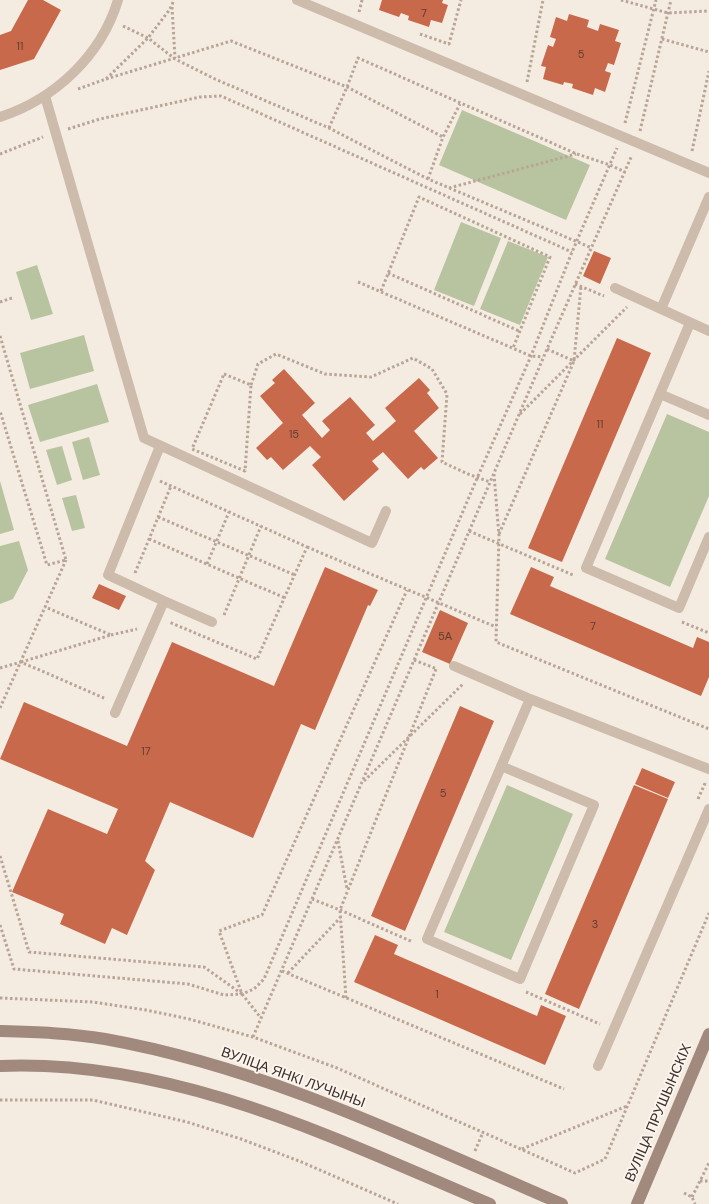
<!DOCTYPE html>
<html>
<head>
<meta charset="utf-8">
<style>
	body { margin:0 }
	canvas { display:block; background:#f4ebe1 }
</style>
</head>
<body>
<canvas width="709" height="1204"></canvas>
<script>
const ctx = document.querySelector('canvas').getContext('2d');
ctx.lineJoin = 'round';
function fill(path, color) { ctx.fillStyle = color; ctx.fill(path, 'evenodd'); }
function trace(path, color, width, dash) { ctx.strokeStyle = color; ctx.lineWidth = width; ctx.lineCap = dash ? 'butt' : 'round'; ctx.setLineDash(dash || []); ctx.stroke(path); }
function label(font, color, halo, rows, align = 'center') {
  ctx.font = font + ' "DM Sans",sans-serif'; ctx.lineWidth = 4; ctx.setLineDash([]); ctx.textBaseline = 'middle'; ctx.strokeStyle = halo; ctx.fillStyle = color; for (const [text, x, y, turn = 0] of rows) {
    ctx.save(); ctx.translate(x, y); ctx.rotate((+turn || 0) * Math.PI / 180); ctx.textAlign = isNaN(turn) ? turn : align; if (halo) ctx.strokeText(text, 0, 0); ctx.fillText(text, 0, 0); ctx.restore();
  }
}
fill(new Path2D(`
	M462 110 590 165 566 220 439 165Z
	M461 222 501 238 474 306 434 290Z
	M508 241 548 257 520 325 480 309Z
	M37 265 53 314 31 320 16 272Z
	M84 335 94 371 30 389 20 353Z
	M97 384 109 422 40 442 28 405Z
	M667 414 709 432V496L670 587 605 559Z
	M89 437 100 475 83 480 72 442Z
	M62 446 72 480 57 485 46 450Z
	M0 481 14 530 0 534Z
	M76 495 85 528 72 531 62 498Z
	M19 541 28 570 13 599 0 604V546Z
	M507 785 573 814 511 960 444 932Z`), '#b8c4a0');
fill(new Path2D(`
	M28 0H43L61 10 34 59 0 70V35L11 31Z
	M382 0H443L442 3 448 5 442 23 431 20 429 27 408 20 409 16 401 13 399 17 379 10Z
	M569 14 589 20 587 27 598 31 600 24 619 30 615 41 621 43 614 65 608 63 605 71 611 73 605 92 595 88 593 95 572 88 573 84 564 82 563 85 543 79 546 67 541 66 548 45 553 47 556 39 550 37 556 17 567 21Z
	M594 251 611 258 600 284 583 276Z
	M617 338 651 353 562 562 528 548Z
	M284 369 315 403 302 415 322 438 330 430 322 421 350 397 375 425 366 433 373 441 396 421 385 408 419 378 430 390 427 393 439 408 414 431 438 458 424 470 421 467 408 479 383 452 372 461 379 469 344 501 312 465 321 457 310 446 283 470 271 457 267 460 256 448 283 423 260 396 275 383 272 380Z
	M325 567 378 590 370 606 368 605 315 730 301 724 253 838 170 802 145 861 155 870 127 935 112 928 105 944 60 924 64 914 12 892 48 809 107 834 118 809 0 759 24 702 127 746 172 642 274 686Z
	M531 567 554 577 550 586 693 648 697 637 709 642V677L701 696 510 614Z
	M99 584 126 596 119 610 92 598Z
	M440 610 468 623 450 664 422 652Z
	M460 706 494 721 405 931 371 916Z
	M642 768 675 782 668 798 635 784Z
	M634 785 668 799 579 1009 545 994Z
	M375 935 398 945 394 954 537 1016 541 1005 566 1016 545 1065 354 982Z`), '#c8694b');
trace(new Path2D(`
	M621 0 668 13 709 11
	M172 7 175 58
	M359 12 362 0
	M123 26 148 38 175 59 215 79 329 128 428 179 592 248
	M420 34 449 44 461 0
	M662 39 709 52
	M106 79 231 41 347 87 443 137
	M527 82 543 0
	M78 89 106 79 148 38 170 9 174 0
	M625 123 656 0
	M329 128 347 87 358 58 577 154 610 165 625 172
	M68 129 100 119 200 97 221 96 572 252
	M640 131 671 0
	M692 151 709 71
	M0 154 43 137
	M428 179 443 137 460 104
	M449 188 576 154
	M388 273 519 331
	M358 282 531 356 543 357
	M575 284 604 296
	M381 291 419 197 550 257 513 348
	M0 302 12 298
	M0 336 66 560 47 565 0 411
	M547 349 574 361
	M224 374 251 385 245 471 192 449Z
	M251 385 258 364 276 354 325 374 371 377 413 358 432 369 447 394 442 462 468 474 490 482
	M520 414 627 307
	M494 474 499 536 496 642 709 729
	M160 481 307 547 257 659 169 622
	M158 517 295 575
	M469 531 573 575
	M499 534 574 361 581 286
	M149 539 285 598
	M307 547 496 627
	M207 564 229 512
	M135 573 171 486
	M224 615 261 526
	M682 622 709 633
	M111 635 137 629
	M414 660 437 669
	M21 662 111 635 45 607
	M0 668 21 662 106 699
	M0 708 66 560
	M364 781 463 684
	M698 799 706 781
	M338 841 347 889
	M0 856 29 952 204 967 242 994 219 931 262 915 407 590
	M312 899 340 910 413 942
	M0 925 14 969 188 984 224 995 242 994 254 989 264 979 478 476 531 356 572 252 617 148
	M282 971 564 1089
	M288 973 340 918
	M526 992 600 1024
	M242 994 261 1018
	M0 998 93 1002 146 1010 189 1019 253 1037 337 1068 575 1173 605 1159 709 913
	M346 998 340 910 436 669
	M253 1037 547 349 632 155
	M0 1100H93L187 1122 241 1139 299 1161 398 1204
	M522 1149 627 1106
	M475 1151 483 1132
	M700 1181H709
	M684 1193 692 1197 695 1204
	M692 1197 709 1163`), '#b9a596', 3, [2.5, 2.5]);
trace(new Path2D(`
	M297 0 709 173
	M45 96 144 438 372 543 386 511
	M0 117C55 99 101 56 118 0
	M615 288 709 331
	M661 309 709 197
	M690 323 586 568 679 608 709 537
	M660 394 709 415
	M164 601 212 622
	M454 666 530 699 709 769
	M115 713 164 601 108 575 160 446
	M501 766 594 805 520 979 427 939 530 699
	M598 1066 709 809`), '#cdbbac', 10);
trace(new Path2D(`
	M0 1031C35 1032 71 1033 105 1039 267 1068 413 1140 562 1204
	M0 1066C174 1059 334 1138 490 1204
	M637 1204 709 1034`), '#a18a7d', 12);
label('11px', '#5e3e33', null, [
	["7",424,14],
	["11",20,47],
	["5",581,55],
	["11",600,425],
	["15",294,435],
	["7",593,627],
	["5А",445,637],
	["17",146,752],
	["5",443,794],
	["3",595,925],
	["1",437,995]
]);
label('14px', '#3b302b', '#fbf5ee', [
	["ВУЛІЦА ЯНКІ ЛУЧЫНЫ",293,1078,20],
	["ВУЛІЦА ПРУШЫНСКІХ",659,1113,-67]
]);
</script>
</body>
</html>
